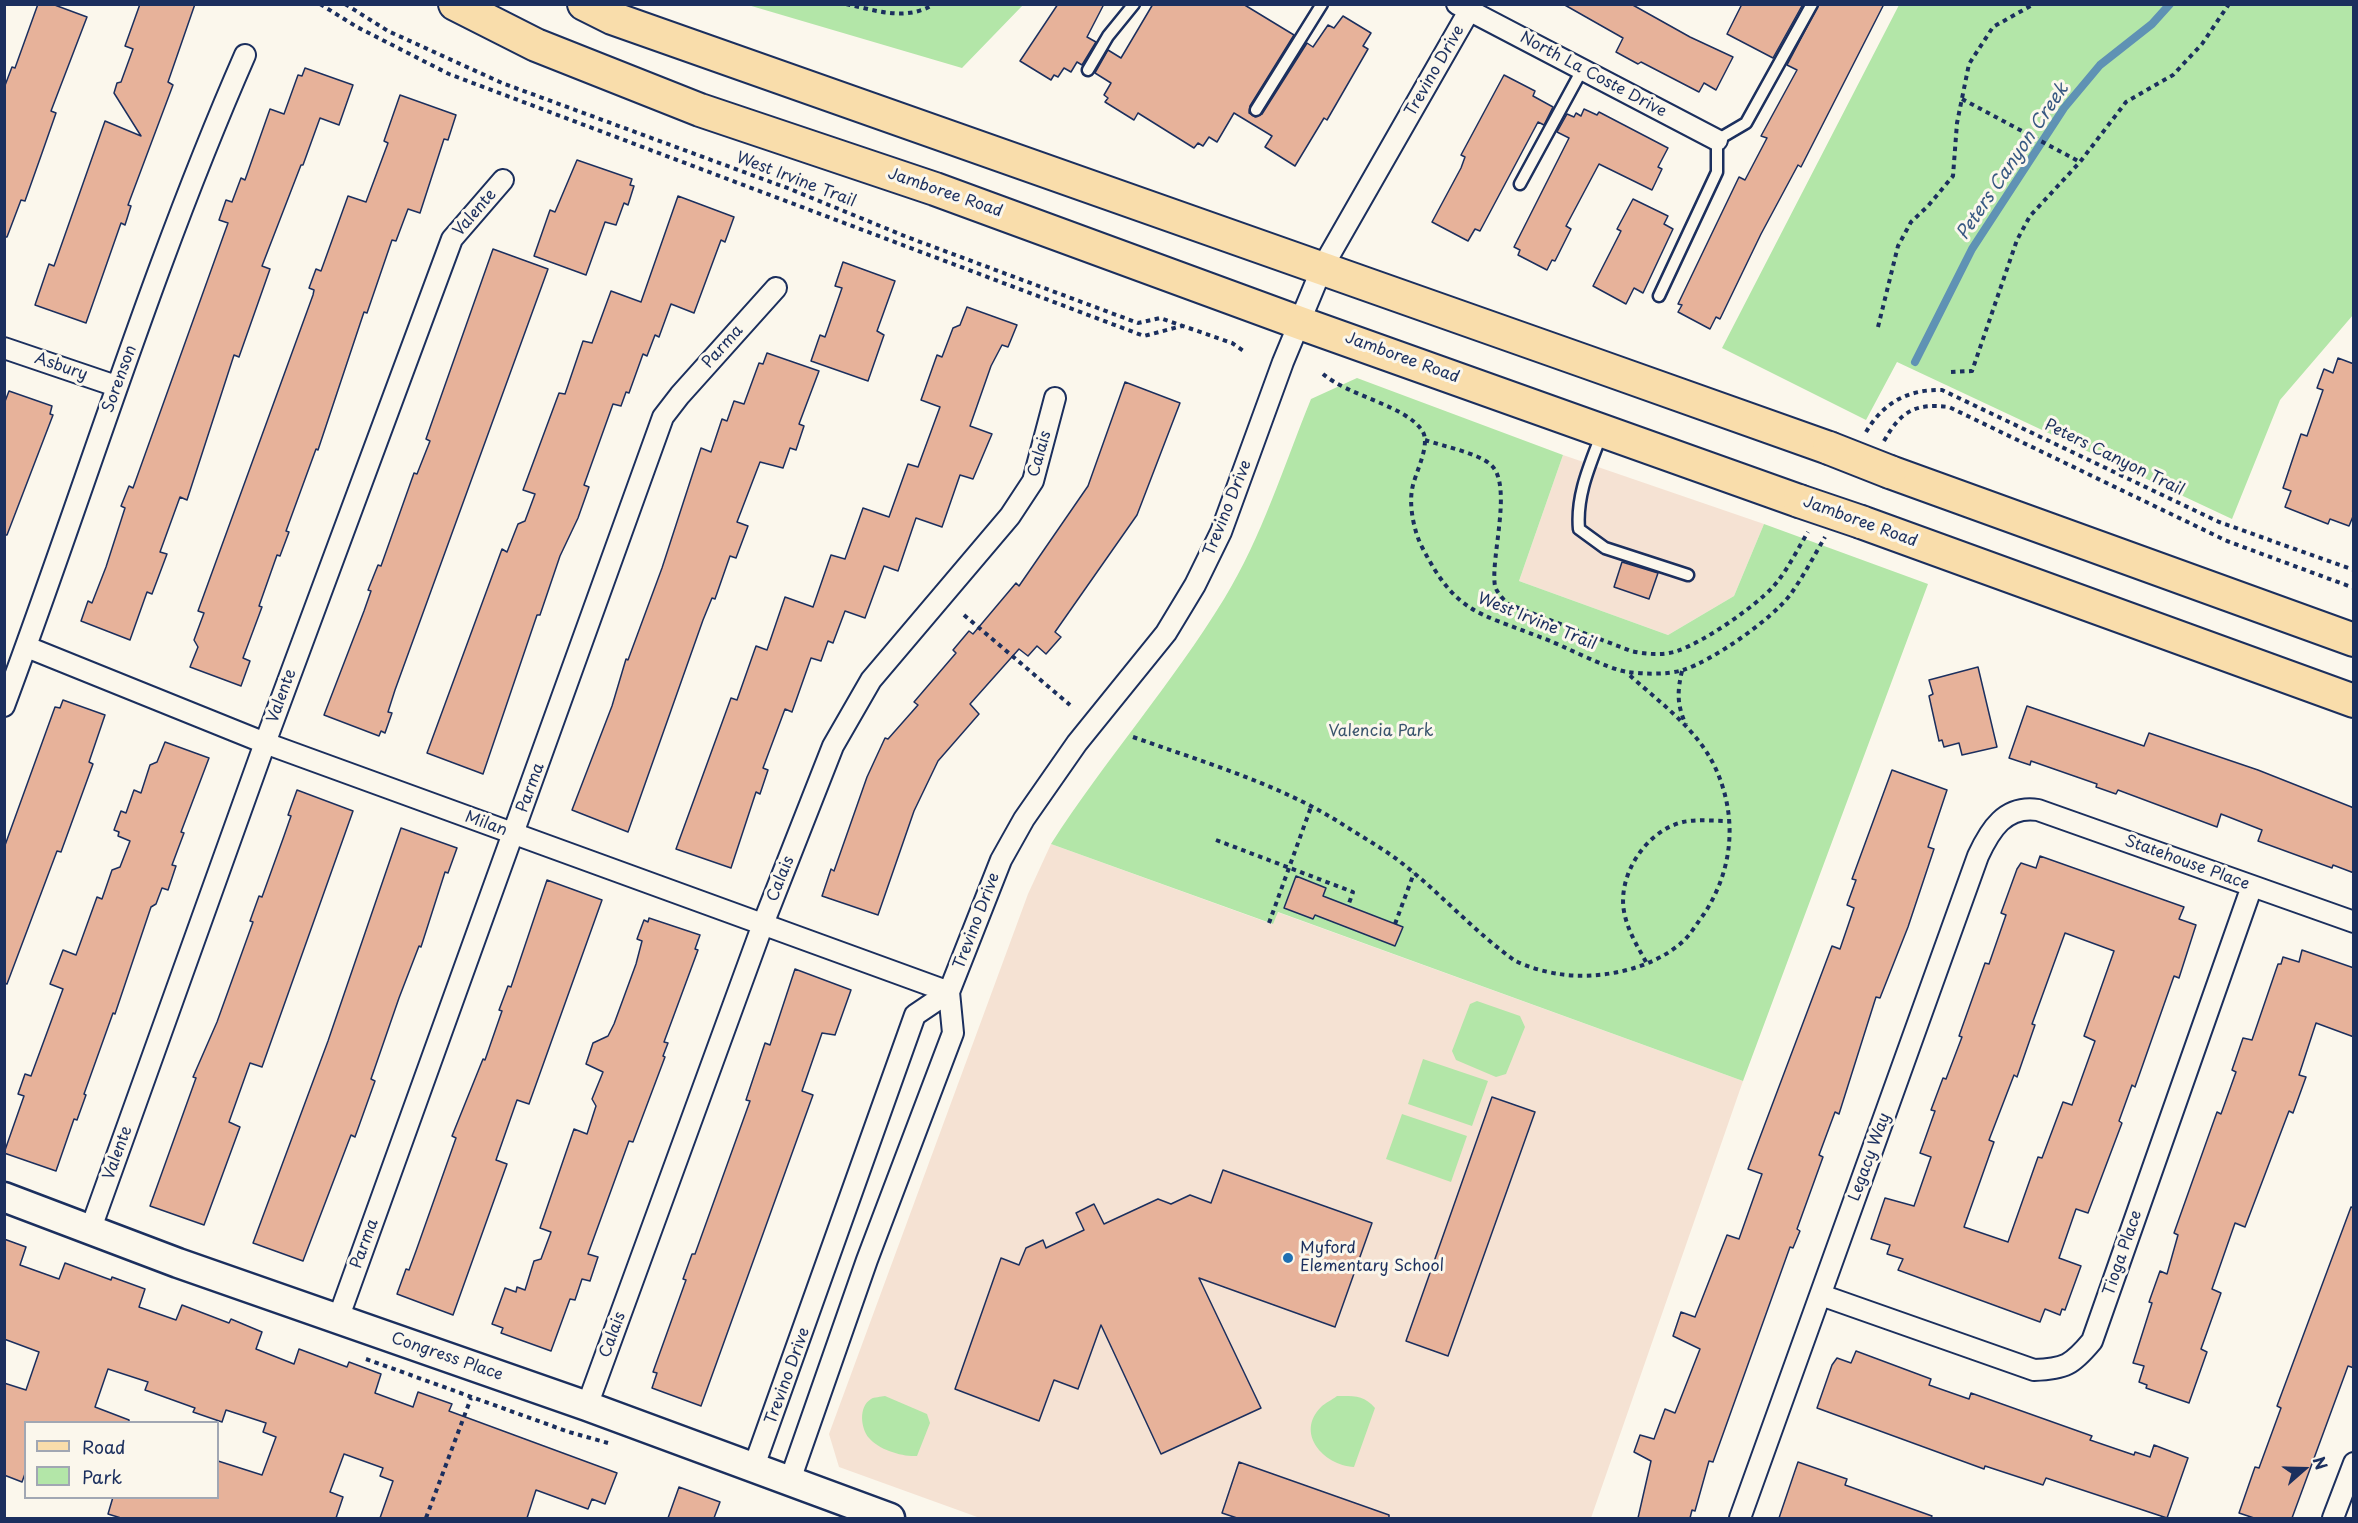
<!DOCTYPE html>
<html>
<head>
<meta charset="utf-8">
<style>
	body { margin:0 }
	#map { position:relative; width:2358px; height:1523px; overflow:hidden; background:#fbf7ec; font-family:"Playpen Sans",sans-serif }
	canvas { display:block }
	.frame { position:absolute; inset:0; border:6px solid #1b2f5e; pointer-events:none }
	.legend { position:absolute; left:24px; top:1421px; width:195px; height:78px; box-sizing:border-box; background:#fbf7ec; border:2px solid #a1a7b3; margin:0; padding:8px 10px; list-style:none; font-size:18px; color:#1b2f5e }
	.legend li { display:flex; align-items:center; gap:12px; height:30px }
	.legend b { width:30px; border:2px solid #a1a7b3 }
	.north { position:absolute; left:2274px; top:1439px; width:60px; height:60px; -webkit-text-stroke:4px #fbf7ec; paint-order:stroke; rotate:70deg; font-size:16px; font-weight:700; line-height:24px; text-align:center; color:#1b2f5e }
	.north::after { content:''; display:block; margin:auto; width:21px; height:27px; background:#1b2f5e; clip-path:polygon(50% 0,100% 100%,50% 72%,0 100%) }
</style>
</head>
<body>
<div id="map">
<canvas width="2358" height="1523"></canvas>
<div class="frame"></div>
<ul class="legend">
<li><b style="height:8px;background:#f9ddab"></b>Road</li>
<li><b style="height:16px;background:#b3e6a8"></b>Park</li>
</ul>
<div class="north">N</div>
</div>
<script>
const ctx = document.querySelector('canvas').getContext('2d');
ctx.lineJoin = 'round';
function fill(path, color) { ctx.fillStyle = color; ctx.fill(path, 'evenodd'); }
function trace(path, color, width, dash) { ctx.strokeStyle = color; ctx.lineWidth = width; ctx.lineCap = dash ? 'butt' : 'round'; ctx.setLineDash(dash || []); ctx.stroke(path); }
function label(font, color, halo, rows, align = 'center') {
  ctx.font = font + ' "Playpen Sans",sans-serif'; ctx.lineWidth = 6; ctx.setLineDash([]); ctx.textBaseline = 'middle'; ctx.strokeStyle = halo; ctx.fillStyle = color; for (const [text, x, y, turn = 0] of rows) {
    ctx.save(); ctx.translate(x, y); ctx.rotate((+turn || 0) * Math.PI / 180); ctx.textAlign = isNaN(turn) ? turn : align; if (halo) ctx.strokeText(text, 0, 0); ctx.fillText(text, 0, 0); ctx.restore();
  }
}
fill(new Path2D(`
	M1563 455 1764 524 1734 596 1668 635 1519 581Z
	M1051 844 1272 924 1277 912 1743 1081 1591 1518H980L839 1467 829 1434 1028 894Z`), '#f5e2d3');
fill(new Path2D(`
	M748 5H1023L962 68Z
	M1899 5H2353V315L2280 400 2232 519 1897 362 1866 420 1722 348Z
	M1357 378 1563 455 1519 581 1668 635 1734 596 1764 524 1928 584 1743 1081 1278 912 1273 924 1051 844C1105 760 1172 684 1224 599 1262 537 1284 465 1311 399Z
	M1477 1001 1520 1016 1525 1027 1506 1074 1496 1077 1456 1060 1452 1051 1470 1004Z
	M1423 1059 1488 1081 1472 1126 1408 1104Z
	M1402 1114 1467 1136 1451 1182 1386 1159Z
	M885 1396 927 1414 930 1423 917 1456C903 1457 879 1450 869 1438 861 1429 858 1407 871 1399 874 1397 881 1397 885 1396Z
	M1337 1396C1354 1396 1364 1395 1375 1408L1354 1467C1323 1465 1295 1433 1321 1407 1325 1403 1332 1400 1337 1396Z`), '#b3e6a8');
trace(new Path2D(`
	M1915 362 1972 249 2064 108 2100 65 2152 24 2170 4`), '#5f92b4', 8);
const building = new Path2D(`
	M38 4H52L87 17 51 111 56 113 42 153 25 201 21 200 7 237H4V88L12 67 15 68Z
	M140 4H195L168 82 173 85 128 205 131 206 125 225 121 223 86 323 35 305 49 264 54 266 105 121 141 136 114 93 117 83 121 82 133 49 125 46Z
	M1058 4H1104L1087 37 1096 42 1082 65 1077 62 1071 72 1064 68 1058 77 1054 75 1051 80 1020 61Z
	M1153 4H1243L1294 35 1250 106 1249 113 1255 117 1262 114 1307 43 1313 47 1328 25 1334 28 1343 16 1371 33 1363 46 1368 49 1327 120 1324 118 1295 166 1265 147 1272 136 1234 113 1217 142 1209 137 1203 146 1198 143 1194 148 1138 113 1134 120 1105 102 1108 98 1104 95 1111 83 1095 73 1108 50 1121 58Z
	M1563 4H1631L1690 37 1733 57 1716 90 1704 83 1699 92 1641 62 1638 64 1616 52 1623 38Z
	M1742 4H1803L1773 58 1727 34Z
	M1819 4H1884L1801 167 1798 165 1761 234 1720 319 1716 317 1710 329 1678 312 1682 305 1678 304 1739 177 1745 180 1767 138 1761 136 1797 70 1787 65Z
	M305 68 353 85 339 125 320 118 303 165H301L262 266 270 269 239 357 234 355 187 500 180 497 160 552 167 554 152 594 147 592 130 640 81 621 88 601 92 603 106 567 125 508 121 506 129 486 133 488 228 223 219 220 226 200 232 202 241 178 245 180 270 109 284 114 298 75 302 76Z
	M1504 75 1535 91 1533 96 1553 107 1544 125 1538 122 1480 231 1475 229 1468 241 1432 222 1461 168 1465 157 1461 155Z
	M400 95 456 115 448 140 444 139 420 213 408 209 396 241 392 240 367 313 364 312 318 450 316 449 286 531 289 532 280 556 277 555 259 606 262 607 243 658 250 661 241 686 190 667 198 647 194 640 204 613 198 611 313 295 314 290 309 288 316 269 321 271 348 196 366 202 388 143 384 141Z
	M1584 109 1597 115 1599 112 1668 148 1658 167 1662 169 1652 190 1599 164 1566 226 1571 229 1555 261 1552 260 1547 270 1518 255 1520 250 1514 247 1569 138 1557 132 1567 114 1574 117 1576 113 1581 116Z
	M577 160 632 179 630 185 634 186 628 205 624 203 616 225 605 222 586 275 534 256 550 210 555 212Z
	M678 196 734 217 725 242 721 240 694 313 671 304 659 337 655 335 647 356 643 354 629 393 626 392 621 406 613 404 584 485 589 487 578 518 560 556 540 615H537L483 774 427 753 502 549 507 552 518 524 525 521 535 494 523 490 559 393 565 394 583 341 592 343 611 291 641 302Z
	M1633 199 1668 216 1664 224 1673 229 1643 293 1634 288 1626 304 1593 286 1621 231 1617 229Z
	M493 249 548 269 395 690 388 712 392 713 385 733 381 731 379 736 324 715 364 611 371 591 368 590 378 565 381 566 414 473 417 474 430 441 426 439Z
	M843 262 895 281 877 331 884 335 868 381 811 361 820 335 825 337 842 288 835 286Z
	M967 307 1017 325 1008 347 1002 345 991 366 970 426 992 434 973 479 960 475 942 527 916 518 898 571 884 566 865 618 845 611 833 643 828 641 821 661 811 658 792 712 785 709 763 768 768 770 760 794 756 792 731 868 676 849 731 698 737 700 756 646 767 650 785 597 813 607 831 555 845 559 863 508 889 517 908 464 918 467 940 407 921 400 937 355 942 357 953 328 960 325Z
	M767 353 819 371 799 424 804 426 796 450 790 448 783 468 760 462 737 522 748 526 736 558 730 556 715 599 712 598 703 620 628 832 572 810 612 706 626 659 628 660 662 568 701 448 711 452 722 419 727 421 734 401 744 404 759 363 763 364Z
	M2338 358 2354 364V514L2349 526 2330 519 2328 524 2285 507 2291 491 2283 488 2301 434 2307 436 2323 390 2317 388 2324 369 2333 373Z
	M1125 382 1180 403 1137 515 1055 632 1061 637 1046 654 1037 646 1028 656 1019 649 970 704 979 714 938 761 914 811 878 915 822 896 831 869 834 871 867 777 885 738 888 739 918 705 914 702 956 653 953 650 969 631 973 634 1016 583 1019 586 1088 486Z
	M9 391 52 406 50 414 53 415 7 535H4V404Z
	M1622 562 1658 573 1649 599 1614 587Z
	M1978 667 1997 747 1962 755 1959 743 1944 747 1942 740 1939 741 1929 696 1933 694 1929 680Z
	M63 700 105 715 89 762 93 764 61 852 57 851 7 984 4 983V848L55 707 60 708Z
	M2027 706 2144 746 2149 733 2258 770 2354 808V873L2333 865 2332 868 2258 841 2262 830 2221 814 2217 827 2118 790 2116 794 2096 787 2097 784 2031 761 2030 765 2009 758Z
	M165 742 209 758 181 832 184 833 172 865 176 866 168 890 162 888 156 904 151 907 115 1014 113 1013 84 1094 86 1095 77 1120 74 1119 56 1171 4 1153 24 1096 18 1094 25 1074 31 1076 63 989 50 984 63 950 76 955 97 897 102 899 112 870 120 867 130 841 118 836 119 832 114 830 121 811 126 813 134 790 141 793 150 765 157 762Z
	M1892 770 1947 790 1928 847 1934 849 1908 927 1880 998 1876 997 1839 1114 1835 1112 1819 1155 1823 1157 1797 1229 1800 1231 1793 1248 1790 1247 1713 1462 1709 1461 1695 1511 1692 1510 1690 1518H1638L1651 1461 1634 1452 1640 1435 1654 1439 1665 1409 1675 1413 1700 1349 1673 1336 1681 1312 1695 1317 1727 1235 1739 1239 1762 1174 1748 1169 1832 946 1840 949 1854 908 1847 905 1856 880 1852 879Z
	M297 790 353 811 262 1067 250 1063 229 1122 240 1127 204 1225 150 1206 196 1078 193 1077 217 1022 253 922 250 921 259 896 262 897 284 836 291 816 288 815Z
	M401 828 457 848 448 873 445 872 421 947 419 946 399 998 371 1079 375 1081 355 1137 351 1135 303 1261 253 1243 328 1041Z
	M2040 856 2184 907 2179 919 2196 925 2179 978 2174 976 2135 1087 2132 1085 2119 1121 2122 1123 2088 1213 2076 1209 2059 1258 2081 1266 2065 1310 2062 1309 2060 1315 2045 1309 2040 1322 1898 1270 1903 1259 1887 1254 1890 1245 1871 1239 1885 1198 1914 1206 1931 1157 1920 1153 1935 1111 1931 1110 1943 1078 1946 1079 1962 1037 1959 1036 1985 963 1989 964 2006 915 2001 913 2017 869 2021 863 2036 868ZM2065 933 2114 951 2084 1036 2095 1041 2072 1105 2063 1102 2042 1158 2038 1157 2008 1242 1964 1227 1994 1142 1989 1140 2014 1075 2017 1077 2035 1025 2032 1024Z
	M1296 876 1326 888 1323 896 1403 927 1395 946 1315 915 1313 919 1284 908Z
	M547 880 602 900 529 1104 517 1100 496 1160 507 1164 453 1315 397 1294 406 1269 409 1270 416 1251 456 1138 452 1136 483 1059 485 1060 502 1011 499 1010 508 986 511 987Z
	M649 918 700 935 695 949 698 950 664 1042 668 1043 663 1056 665 1057 633 1142 629 1141 588 1254 598 1257 590 1281 582 1279 575 1300 570 1299 551 1351 501 1333 503 1328 492 1324 505 1288 516 1292 517 1287 525 1290 534 1261 541 1259 551 1232 540 1228 574 1129 587 1134 596 1106 592 1099 603 1072 586 1064 593 1043 608 1036 614 1024 636 964 642 941 637 939 644 920 648 922Z
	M2302 950 2354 968V1037L2316 1023 2299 1075 2306 1077 2293 1113 2289 1111 2245 1227 2235 1223 2212 1289 2221 1293 2201 1349 2207 1352 2189 1403 2146 1388 2147 1385 2139 1382 2144 1366 2133 1363 2152 1303 2149 1302 2160 1271 2167 1274 2178 1235 2174 1233 2217 1112 2221 1114 2236 1072 2232 1070 2243 1038 2252 1040 2278 964H2281L2283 957 2299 962Z
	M795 969 851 990 835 1035 822 1033 802 1091 813 1095 701 1406 652 1388 657 1373 653 1372 686 1280 683 1279 692 1254H695L750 1101 746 1100 765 1043 770 1045Z
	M1492 1097 1535 1112 1448 1356 1406 1341Z
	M1223 1170 1372 1223 1335 1327 1199 1278 1261 1408 1161 1454 1101 1325 1078 1389 1054 1380 1039 1421 955 1389 1001 1258 1019 1265 1026 1248 1043 1240 1046 1248 1084 1230 1076 1213 1094 1204 1104 1224 1158 1199 1171 1204 1190 1195 1211 1203Z
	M2351 1207 2354 1208V1368L2348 1366 2292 1518H2254L2239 1513 2255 1467 2259 1468 2281 1408 2277 1406Z
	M4 1239 26 1247 20 1265 59 1279 65 1263 111 1280 112 1277 145 1289 139 1307 176 1320 182 1305 229 1323 231 1319 262 1332 256 1349 294 1364 299 1349 347 1367 349 1362 381 1374 375 1393 413 1407 418 1392 452 1404 449 1411 617 1473 605 1504 592 1499 588 1509 536 1490 527 1518H380L393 1481 380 1476 383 1468 344 1454 330 1492 343 1497 336 1518H121L108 1514 113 1497 218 1498V1461L262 1475 276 1437 263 1432 266 1423 226 1410 222 1422 193 1412 195 1408 145 1390 148 1382 108 1369 95 1407 129 1420V1422H26V1471L22 1482 4 1475V1383L26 1390 39 1352 4 1339Z
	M1856 1351 1931 1379 1929 1385 1969 1399 1971 1393 2092 1436 2090 1440 2134 1455 2135 1452 2150 1457 2154 1445 2188 1458 2167 1518 2046 1478 2043 1485 1985 1466 1984 1469 1817 1408 1832 1365 1837 1358 1851 1363Z
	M1239 1462 1389 1515V1518H1237L1222 1513Z
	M1798 1462 1847 1479 1845 1485 1932 1516 1931 1518H1779Z
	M679 1487 720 1502 714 1518H668Z`);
fill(building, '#e7b29a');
trace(building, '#1b2f5e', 1.5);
const lane = new Path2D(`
	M1088 70 1108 36 1134 4
	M1256 110 1322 4
	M1520 184 1582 70
	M1659 296 1717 172V140L1746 123 1812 4
	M1602 433C1590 465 1576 495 1579 529L1605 548 1688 575`);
const street = new Path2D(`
	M1457 4 1717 140
	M4 348 116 386
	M27 647 265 743 949 992
	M4 706C85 489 152 267 245 55
	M91 1228 265 743 452 239 503 180
	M1821 1295 2034 1370C2065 1369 2072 1365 2092 1341L2252 886
	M338 1319 663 417 680 395 776 288
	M587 1406 763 924 833 746 871 680 1010 516 1033 481 1055 398
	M753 1469 915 1015 949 992
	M789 1483 867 1260 953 1033 949 992 1001 860 1024 819 1077 743 1166 633 1195 585 1221 532 1283 362 1322 268 1473 4
	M1740 1518 1978 856C1990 830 2005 805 2038 810L2354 922
	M2333 1518 2354 1463`);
const secondary = new Path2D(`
	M4 1197 178 1263 587 1406 890 1518`);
const primary = new Path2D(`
	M455 4 536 45 700 110 935 189 1300 323 1799 501
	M584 4 612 18C1017 164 1424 303 1829 448
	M1890 472 2354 640
	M1861 522 2354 701`);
trace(lane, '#1b2f5e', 15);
trace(street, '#1b2f5e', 24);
trace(secondary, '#1b2f5e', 33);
trace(primary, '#1b2f5e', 36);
trace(new Path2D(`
	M320 4 357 27 449 74 1144 336 1182 326
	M345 4 388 31 502 83 790 189 907 237 1138 323 1160 318 1232 343 1245 352
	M846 4C875 10 906 22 934 4
	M1962 99 2080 162
	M1878 327 1898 246 1911 222 1928 206 1953 176 1957 123 1969 64 1993 27 2034 4
	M1951 372 1972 371 2017 240 2030 216 2080 162 2126 102 2173 75 2202 44 2229 4
	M1323 374C1349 396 1403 405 1421 429 1433 443 1414 474 1412 490 1409 506 1414 532 1422 547 1456 613 1476 612 1540 637 1563 645 1606 669 1628 672 1644 674 1667 675 1683 670 1712 661 1771 620 1790 595 1803 577 1814 556 1825 537
	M1866 432C1883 403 1908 389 1942 390L2219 522 2354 570
	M1425 440C1443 446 1477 453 1490 464 1514 483 1490 558 1495 586 1497 593 1503 599 1508 604L1631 651C1645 654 1662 656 1677 651 1704 642 1753 608 1773 587 1787 571 1797 550 1808 532
	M1884 441C1901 411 1915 403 1949 407L2227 541 2354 588
	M964 615 1070 705
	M1682 671C1677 692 1677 705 1686 725
	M1133 737C1203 762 1276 783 1339 822 1360 836 1383 848 1403 864 1440 893 1476 933 1514 960 1526 967 1546 972 1559 974 1599 980 1649 970 1680 944 1690 936 1697 923 1704 914 1734 868 1738 815 1714 765 1695 727 1658 701 1627 673
	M1216 840 1353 892 1348 906
	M1269 923 1311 807
	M1395 924 1414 873
	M1646 962C1638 947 1629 933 1625 916 1615 878 1645 831 1683 822 1697 819 1715 821 1730 821
	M366 1359 569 1432 608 1443
	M426 1518 471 1398`), '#1b2f5e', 4, [4.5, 4.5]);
trace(lane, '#fbf7ec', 10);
trace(street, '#fbf7ec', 20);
trace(secondary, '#fbf7ec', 28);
trace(primary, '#f9ddab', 32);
const primaryBridge = new Path2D(`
	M1829 448 1890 472
	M1799 501 1861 522`);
trace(primaryBridge, '#1b2f5e', 36, []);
trace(primaryBridge, '#f9ddab', 32);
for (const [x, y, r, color] of [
	[1288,1258,6,"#1f6fb2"]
]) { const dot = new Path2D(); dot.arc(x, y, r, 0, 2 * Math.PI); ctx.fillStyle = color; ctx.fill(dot); trace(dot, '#fbf7ec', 2); }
label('16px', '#1b2f5e', '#fbf7ec', [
	["Trevino Drive",1435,71,-60],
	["North La Coste Drive",1593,75,28],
	["West Irvine Trail",796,180,21],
	["Jamboree Road",945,193,19],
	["Valente",475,213,-49],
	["Parma",723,347,-48],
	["Jamboree Road",1402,358,20],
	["Asbury",61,367,19],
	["Sorenson",120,379,-70],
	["Calais",1040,454,-74],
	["Peters Canyon Trail",2114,458,26],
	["Trevino Drive",1228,508,-68],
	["Jamboree Road",1860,522,20],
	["West Irvine Trail",1537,622,22],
	["Valente",282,696,-70],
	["Parma",531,788,-70],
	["Milan",486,824,20],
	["Statehouse Place",2187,863,20],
	["Calais",781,879,-68],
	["Trevino Drive",977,921,-69],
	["Valente",118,1153,-70],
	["Legacy Way",1870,1157,-70],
	["Parma",365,1244,-70],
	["Tioga Place",2123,1253,-71],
	["Calais",613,1335,-70],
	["Congress Place",447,1357,19],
	["Trevino Drive",788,1376,-70]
]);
label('16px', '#39546d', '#fbf7ec', [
	["Valencia Park",1381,732]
]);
label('16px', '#1b2f5e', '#fbf7ec', [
	["Myford",1300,1249],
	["Elementary School",1300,1267]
], 'left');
label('italic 18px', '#375882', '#fbf7ec', [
	["Peters Canyon Creek",2013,162,-56]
]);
</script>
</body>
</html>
